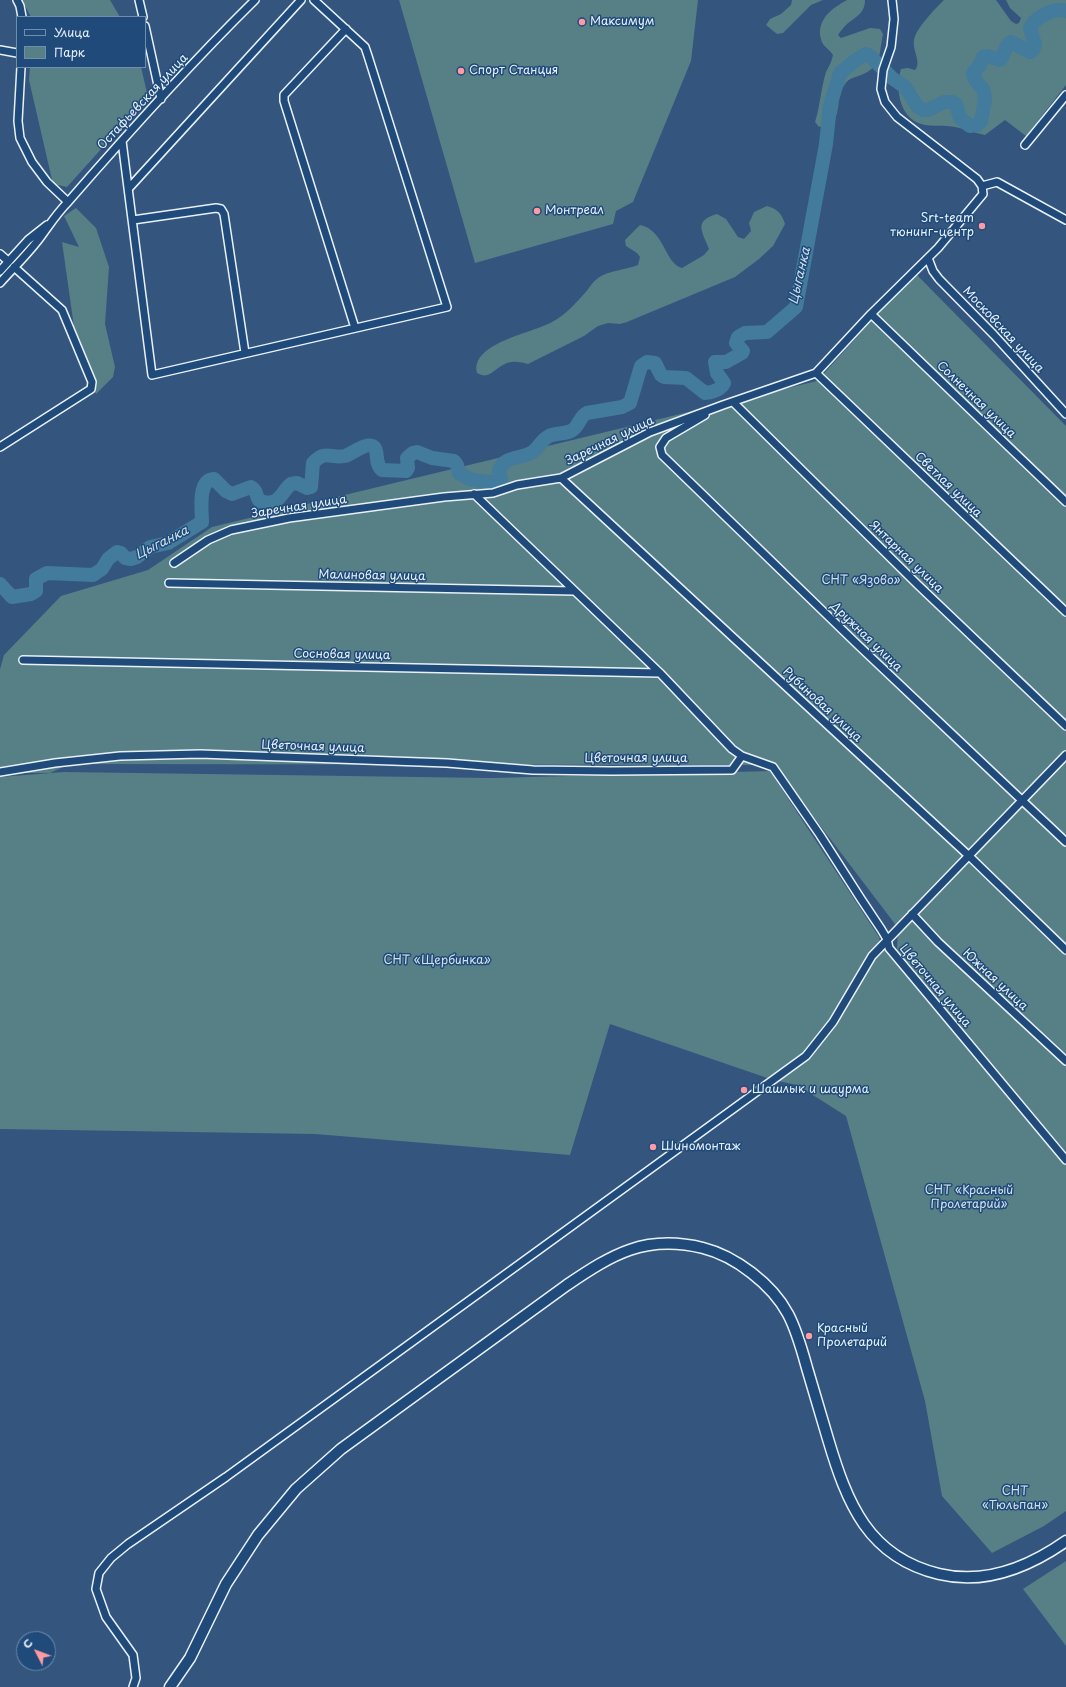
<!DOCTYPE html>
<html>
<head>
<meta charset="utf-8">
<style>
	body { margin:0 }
	#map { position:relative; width:1066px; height:1687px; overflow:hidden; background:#34557e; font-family:"Playpen Sans",sans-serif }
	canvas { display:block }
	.legend { position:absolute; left:16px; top:16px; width:130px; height:52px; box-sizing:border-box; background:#1f4a7a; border:1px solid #6f8dac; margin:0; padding:5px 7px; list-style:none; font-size:12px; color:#e8f1f8 }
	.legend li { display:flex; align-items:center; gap:8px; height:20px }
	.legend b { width:20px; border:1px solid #6f8dac }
	.north { position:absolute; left:16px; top:1631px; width:40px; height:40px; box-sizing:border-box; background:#1f4a7a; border:1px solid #6f8dac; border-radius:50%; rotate:312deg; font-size:11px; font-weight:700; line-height:16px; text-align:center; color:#e8f1f8 }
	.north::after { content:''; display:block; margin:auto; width:14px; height:18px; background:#ff9aa2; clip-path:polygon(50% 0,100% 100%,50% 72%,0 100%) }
</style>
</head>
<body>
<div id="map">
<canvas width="1066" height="1687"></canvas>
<ul class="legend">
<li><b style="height:5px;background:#1f4a7a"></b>Улица</li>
<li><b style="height:11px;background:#577f86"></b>Парк</li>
</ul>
<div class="north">С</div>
</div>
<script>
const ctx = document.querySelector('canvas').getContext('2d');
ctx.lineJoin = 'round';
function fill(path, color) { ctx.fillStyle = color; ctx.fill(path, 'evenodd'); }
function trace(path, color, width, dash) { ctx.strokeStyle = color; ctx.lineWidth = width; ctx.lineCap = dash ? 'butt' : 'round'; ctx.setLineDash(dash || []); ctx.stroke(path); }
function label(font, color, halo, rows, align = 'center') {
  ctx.font = font + ' "Playpen Sans",sans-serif'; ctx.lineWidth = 3; ctx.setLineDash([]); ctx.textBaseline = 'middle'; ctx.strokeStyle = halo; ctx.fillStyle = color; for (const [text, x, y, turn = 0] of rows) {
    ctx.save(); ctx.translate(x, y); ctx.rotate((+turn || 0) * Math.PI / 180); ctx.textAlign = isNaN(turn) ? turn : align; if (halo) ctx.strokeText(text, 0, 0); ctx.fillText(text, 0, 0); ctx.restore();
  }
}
fill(new Path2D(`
	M22 0H110L120 17H31Z
	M399 0H698L691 61 633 202 616 211 613 224 475 263Z
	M792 0H823L811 5 783 33 777 34 766 25 770 19 781 14 791 5Z
	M847 0H865C865 14 855 17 846 25 843 28 840 32 838 35L841 38 870 28 880 29 883 34C879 53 882 67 861 75 856 77 849 78 845 84 837 94 840 110 834 122L819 127 815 122C820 106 821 88 826 72 829 66 832 61 833 55 830 50 826 48 823 44 821 41 821 38 820 35 819 17 833 8 847 0Z
	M944 0H996L1011 21 1016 24 1019 23 1021 18 1010 8 1006 0H1066V85L1026 136 1005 120 985 135C975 133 966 129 955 127 945 125 932 127 921 124 899 117 895 88 901 69L908 68 915 70C922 63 912 50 914 40 916 28 935 9 944 0Z
	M30 67H141L148 97 67 187 53 184 29 80Z
	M767 206C778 209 782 214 785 224L773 246 759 259 735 277 627 322 620 324 608 323 598 326 584 336 528 364C520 362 511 360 503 365 493 370 489 380 477 373 470 343 533 333 552 322 564 316 575 304 584 294 589 289 592 282 598 278 610 270 625 270 638 265L640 257 637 253 626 246 625 240 640 225C665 230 664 263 682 268L704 255 709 249C702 231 693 221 717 214L726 219 738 237 744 239 751 231 749 223 754 212Z
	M76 208 96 228 109 267 105 324 115 367 113 377 96 394 76 341 62 242 79 247 64 216Z
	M915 273 1066 426V1152L991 1065 897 950 898 928 774 765 69 764 50 773H0V669L4 655 61 596 148 570 212 527 817 381Z
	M770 771 879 937H880L879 939 890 955 1066 1164V1511L1044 1526 992 1553 942 1496 925 1401 846 1116 797 1085 773 1080 610 1024 570 1155 315 1134 0 1129V777L64 772 491 778Z
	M1066 1561V1646L1023 1589Z`), '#577f86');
trace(new Path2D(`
	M0 584 12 597 31 594 36 591V579L47 573 93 575 102 569 108 559 117 552 121 553 125 558 131 559 137 557 150 547 168 543 202 522C202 511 197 480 214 479L226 491 232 494 251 487C258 491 255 495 259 500 260 502 262 502 265 502 280 505 281 492 291 484L297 483 307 488 311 487 313 463C326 449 330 459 345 456 352 454 367 441 374 447 379 451 374 463 382 470L406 471 408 468 407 458 413 453 417 452 432 458 454 461 457 465 459 473 472 480 499 483 501 480 499 470C505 456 519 459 531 453 538 449 541 440 549 436 556 433 564 434 571 431 579 427 579 417 587 413L622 407 630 403 641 366 647 362 655 363 661 375 664 377 686 378 705 393C713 392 721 390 724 383L717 373 715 362H726L742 353 743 351 736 343 738 337 745 333 767 332 796 307 826 144 830 106 840 73 856 60 866 54 870 56 892 78 905 87 918 107 923 110H928L944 102H952L956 104 960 118 967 124 970 126 977 125 981 121 985 100 984 91 974 78 973 73 980 65 983 57 987 56 1000 60C1006 54 1004 45 1011 42L1030 52 1033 50 1035 45 1030 28C1035 17 1055 7 1066 11`), '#427b9c', 14);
const minor = new Path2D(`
	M17 0 20 6 22 17
	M139 0 143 17
	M145 26 161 99
	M346 29 284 95V101L355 328
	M0 50 17 53
	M21 67 18 121 20 138 32 162 47 182 68 202
	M122 141 152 375 447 307 368 56 365 47 314 0
	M1025 145 1066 95
	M982 186 997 182 1066 220
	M129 188 301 0
	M133 220 216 208 221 209 224 214 245 353
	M0 254 8 261
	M928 258 933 271 939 279 994 335 1066 414
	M0 271 28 240 47 225
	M0 283C14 267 30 252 42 235 50 224 58 212 68 202 128 133 190 64 255 0
	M871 314 1066 502
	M816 373 1066 612
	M733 402 918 585 1066 726
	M705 415 666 438 660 447 662 455 859 646 1066 842
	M0 447 91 389 92 382 62 310 14 267
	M561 478 968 855 1066 950
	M474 494 660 673 732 749 742 756 773 767 820 835 861 899 881 929 887 939 889 948 1066 1160
	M174 563 208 540 231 530 289 518 444 497 493 493 517 485 561 478 650 432 723 405 816 373 871 314 938 248 983 194 982 186 977 179 897 117 885 102 881 89 883 70 891 47 894 19 892 0
	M169 583 574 591
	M23 660 660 673
	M0 772 55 763 120 756 200 754 447 763 533 770 611 771 732 770 742 756
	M912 914 938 942 1066 1061
	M133 1687 136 1678 133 1655 106 1617 96 1589 99 1573 111 1558 128 1544 226 1477 806 1056 833 1022 872 956 1066 755`);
const secondary = new Path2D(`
	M170 1687 190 1658 226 1584 258 1535 296 1489 341 1449 567 1285C613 1254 645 1234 703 1248 735 1256 772 1284 788 1314 797 1331 802 1350 807 1368 814 1392 821 1416 828 1439 847 1503 868 1557 939 1574 985 1585 1029 1567 1066 1541`);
trace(minor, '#e8f1f8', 10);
trace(secondary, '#e8f1f8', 13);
trace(minor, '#1f4a7a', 7);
trace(secondary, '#1f4a7a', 10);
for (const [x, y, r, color] of [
	[582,22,4,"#ff9aa2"],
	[461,71,4,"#ff9aa2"],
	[537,211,4,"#ff9aa2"],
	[982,226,4,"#ff9aa2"],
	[744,1090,4,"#ff9aa2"],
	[653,1147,4,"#ff9aa2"],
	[809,1336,4,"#ff9aa2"]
]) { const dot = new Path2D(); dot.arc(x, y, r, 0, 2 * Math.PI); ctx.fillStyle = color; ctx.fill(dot); trace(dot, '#1f4a7a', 1.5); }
label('12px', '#e8f1f8', '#1f4a7a', [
	["Максимум",590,22],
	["Спорт Станция",469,71],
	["Монтреал",545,211],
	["Srt-team",974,219,"right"],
	["тюнинг-центр",974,233,"right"],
	["Шашлык и шаурма",752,1090],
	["Шиномонтаж",661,1147],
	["Красный",817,1329],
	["Пролетарий",817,1343]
], 'left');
label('12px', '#e8f1f8', '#1f4a7a', [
	["Остафьевская улица",143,102,-47],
	["Московская улица",1003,330,47],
	["Солнечная улица",976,400,44],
	["Заречная улица",610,441,-26],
	["Светлая улица",948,485,44],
	["Заречная улица",299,507,-9],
	["Янтарная улица",906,557,44],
	["Малиновая улица",372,576,1],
	["Дружная улица",866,637,44],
	["Сосновая улица",342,655,1],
	["Рубиновая улица",822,705,43],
	["Цветочная улица",313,747,2],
	["Цветочная улица",636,759],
	["Южная улица",995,980,43],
	["Цветочная улица",935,986,50]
]);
label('12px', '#d2e0e7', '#1f4a7a', [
	["СНТ «Язово»",861,581],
	["СНТ «Щербинка»",437,961],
	["СНТ «Красный",969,1191],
	["Пролетарий»",969,1205],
	["СНТ",1015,1492],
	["«Тюльпан»",1015,1506]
]);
label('italic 13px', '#cfdfea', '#1f4a7a', [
	["Цыганка",800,276,-77],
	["Цыганка",162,543,-27]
]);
</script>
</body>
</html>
